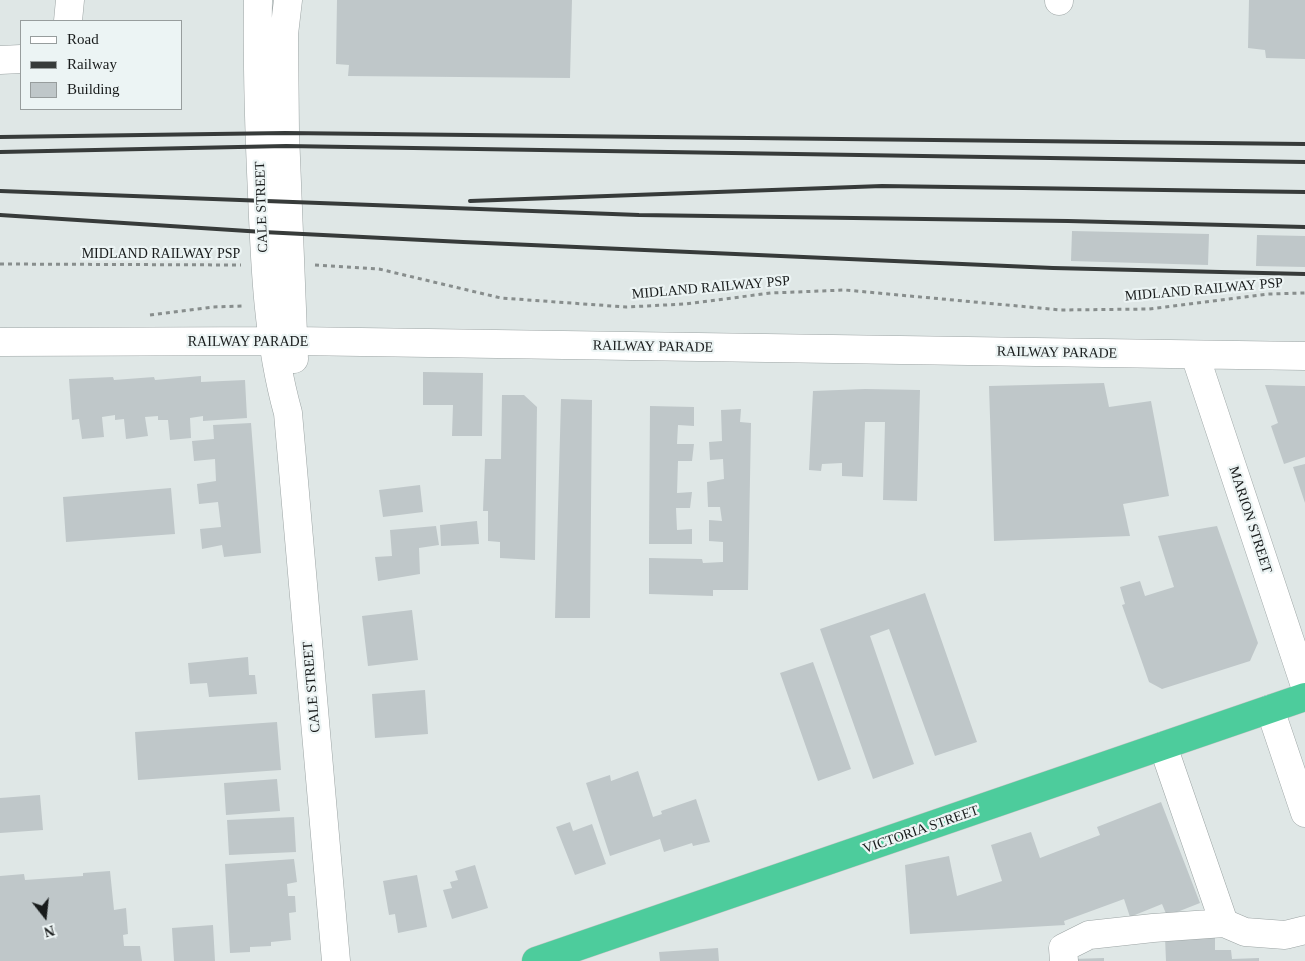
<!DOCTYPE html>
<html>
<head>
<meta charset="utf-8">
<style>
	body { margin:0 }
	#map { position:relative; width:1305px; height:961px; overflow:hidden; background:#dfe7e6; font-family:Georgia,serif }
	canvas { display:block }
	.legend { position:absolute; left:20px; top:20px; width:162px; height:90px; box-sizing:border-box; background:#ecf4f4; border:1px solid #979d9d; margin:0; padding:6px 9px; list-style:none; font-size:15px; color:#181b1b }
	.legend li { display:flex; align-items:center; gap:10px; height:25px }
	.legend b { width:25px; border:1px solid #979d9d }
	.north { position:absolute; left:20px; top:891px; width:50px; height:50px; -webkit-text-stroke:4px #ecf4f4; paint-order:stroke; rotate:164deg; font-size:14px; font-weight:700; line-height:20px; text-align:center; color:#181b1b }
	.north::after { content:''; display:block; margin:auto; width:18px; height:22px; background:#181b1b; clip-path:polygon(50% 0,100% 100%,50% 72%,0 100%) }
</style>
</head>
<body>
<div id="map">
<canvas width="1305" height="961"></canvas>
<ul class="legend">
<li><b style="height:6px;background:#fff"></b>Road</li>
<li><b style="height:6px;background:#373b3a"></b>Railway</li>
<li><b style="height:14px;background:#bfc7c9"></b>Building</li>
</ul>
<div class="north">N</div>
</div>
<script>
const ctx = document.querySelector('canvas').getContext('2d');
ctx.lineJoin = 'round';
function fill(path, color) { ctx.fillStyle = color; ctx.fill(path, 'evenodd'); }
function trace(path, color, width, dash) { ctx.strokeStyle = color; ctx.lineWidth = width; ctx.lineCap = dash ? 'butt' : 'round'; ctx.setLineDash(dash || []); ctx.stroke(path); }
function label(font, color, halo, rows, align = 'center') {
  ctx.font = font + ' Georgia,serif'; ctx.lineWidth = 4.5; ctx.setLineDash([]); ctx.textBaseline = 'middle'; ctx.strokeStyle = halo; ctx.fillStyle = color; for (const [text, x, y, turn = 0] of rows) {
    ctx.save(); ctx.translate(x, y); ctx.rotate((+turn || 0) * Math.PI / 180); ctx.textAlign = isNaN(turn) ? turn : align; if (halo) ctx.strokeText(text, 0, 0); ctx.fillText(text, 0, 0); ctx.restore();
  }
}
fill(new Path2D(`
	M337 0H572L570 78 348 76 349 65 336 64Z
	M1249 0H1305V59L1266 58 1265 50 1248 48Z
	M1072 231 1209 234 1208 265 1071 261Z
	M1257 235 1305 236V267L1256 266Z
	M423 372 483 373 482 436H452L453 405H423Z
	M201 376V382L245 380 247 418 203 421V416L190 418 191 438 170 440 168 420H158V416L145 417 148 436 126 439 124 419 115 420V415L102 417 104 437 82 439 79 419 72 420 69 379 113 377 114 380 154 377 155 380Z
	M1104 383 1109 407 1151 401 1169 496 1123 504 1130 536 994 541 989 386Z
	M1265 385 1305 386V457L1284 464 1271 426 1278 423Z
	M865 389 920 390 917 501 883 500 885 422H865L863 477 842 476V463L822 464 821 471 809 470 813 391Z
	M502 395H524L537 407 535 560 500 558V542L488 541V511H483L485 459H501Z
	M561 399 592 400 590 618H555Z
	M650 406 694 407V426L678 425 677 444H694L692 461H678L677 493 692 492 690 508H676L677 530 692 529V544H649Z
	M741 409 740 422 751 423 748 590H713V596L649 594V558L702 559 703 563 723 562V542L709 541V520L722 521 720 507H708L707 482 724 479 723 459 710 460 709 442 722 441 721 410Z
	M251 423 261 553 224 557 222 545 202 549 200 529 221 527 218 502 199 504 197 484 216 481 215 459 194 461 192 441 214 439 213 425Z
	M1305 464V503L1293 467Z
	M420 485 423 512 383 517 379 490Z
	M171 488 175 534 66 542 63 497Z
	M477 521 479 544 441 546 440 525Z
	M436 526 439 545 419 548 420 574 378 581 375 557 392 556 390 530Z
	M1217 526 1258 643 1250 661 1162 689 1149 682 1122 605 1125 604 1120 587 1140 581 1145 596 1174 587 1158 536Z
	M925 593 977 742 935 756 889 629 870 636 914 764 873 779 820 629Z
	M412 610 418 660 368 666 362 616Z
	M248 657 249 675H255L257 694 209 697 207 683 190 684 188 663Z
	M813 662 851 769 818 781 780 673Z
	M425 690 428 734 375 738 372 694Z
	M277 722 281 770 138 780 135 732Z
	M638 771 653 817 662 814 661 811 696 799 710 842 693 846 692 843 664 852 660 839 610 856 586 783 610 775 611 781Z
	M277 779 280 811 226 815 224 783Z
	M40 795 43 830 0 833V798Z
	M1161 802 1200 903 1167 916 1162 904 1130 917 1124 899 1064 921 1065 925 910 934 905 865 949 856 957 896 1002 881 991 845 1031 832 1040 858 1100 835 1097 827Z
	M294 817 296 852 229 855 227 820Z
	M570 822 573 831 592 824 606 864 575 875 556 827Z
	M294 859 297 882 287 884 288 896H295L296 912 289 913 291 940 271 942V946L250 947V952L230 953 225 864Z
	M475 865 488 908 452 919 443 890 452 888 450 882 458 880 455 871Z
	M110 871 114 910 126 908 128 934 123 935 124 946H140L142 961H0V876L24 874 25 880 83 876V873Z
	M417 875 427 927 398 933 395 914 389 915 383 881Z
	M213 925 215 961H174L172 928Z
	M1215 935V950H1231L1232 959 1259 958V961H1166L1165 937Z
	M718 948 719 961H660L659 952Z
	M1104 958V961H1072V959Z`), '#bfc7c9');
const minor = new Path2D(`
	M258 0C257 65 259 130 262 194 265 268 268 341 288 413L336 961
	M288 0 284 34 285 133 294 359
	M1059 1V0
	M68 21 70 0
	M0 60 21 59
	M0 342 294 341 1305 356
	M1195 355 1305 686
	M1270 709 1305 813
	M1163 746 1224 923
	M1064 961 1063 948 1089 935 1153 928 1224 923 1245 932 1285 935 1305 930`);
const highway = new Path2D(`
	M536 961 1305 697`);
trace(minor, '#9ca4a4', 29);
trace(highway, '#c3c4c4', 29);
trace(new Path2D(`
	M0 264 241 265
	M315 265 379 269 501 298 626 307 685 304 771 293 845 290 1061 310 1149 309 1268 294 1305 293
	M150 315 213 307 244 306`), '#888e8d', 3, [4, 4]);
trace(minor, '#fff', 28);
trace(highway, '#4dcc9c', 28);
trace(new Path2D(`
	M0 137 285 133 1305 144
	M0 152 286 146 1305 162
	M0 191 639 215 1068 221 1305 227
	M470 201 882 186 1305 192
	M0 215 263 232 463 242 1053 268 1305 274`), '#373b3a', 4);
label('14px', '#181b1b', '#ecf4f4', [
	["CALE STREET",262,207,-92],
	["MIDLAND RAILWAY PSP",161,254],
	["MIDLAND RAILWAY PSP",711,288,-5],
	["MIDLAND RAILWAY PSP",1204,290,-5],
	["RAILWAY PARADE",248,342],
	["RAILWAY PARADE",653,347,1],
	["RAILWAY PARADE",1057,353,1],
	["MARION STREET",1250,520,72],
	["CALE STREET",312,687,-95],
	["VICTORIA STREET",921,830,-19]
]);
</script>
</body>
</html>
